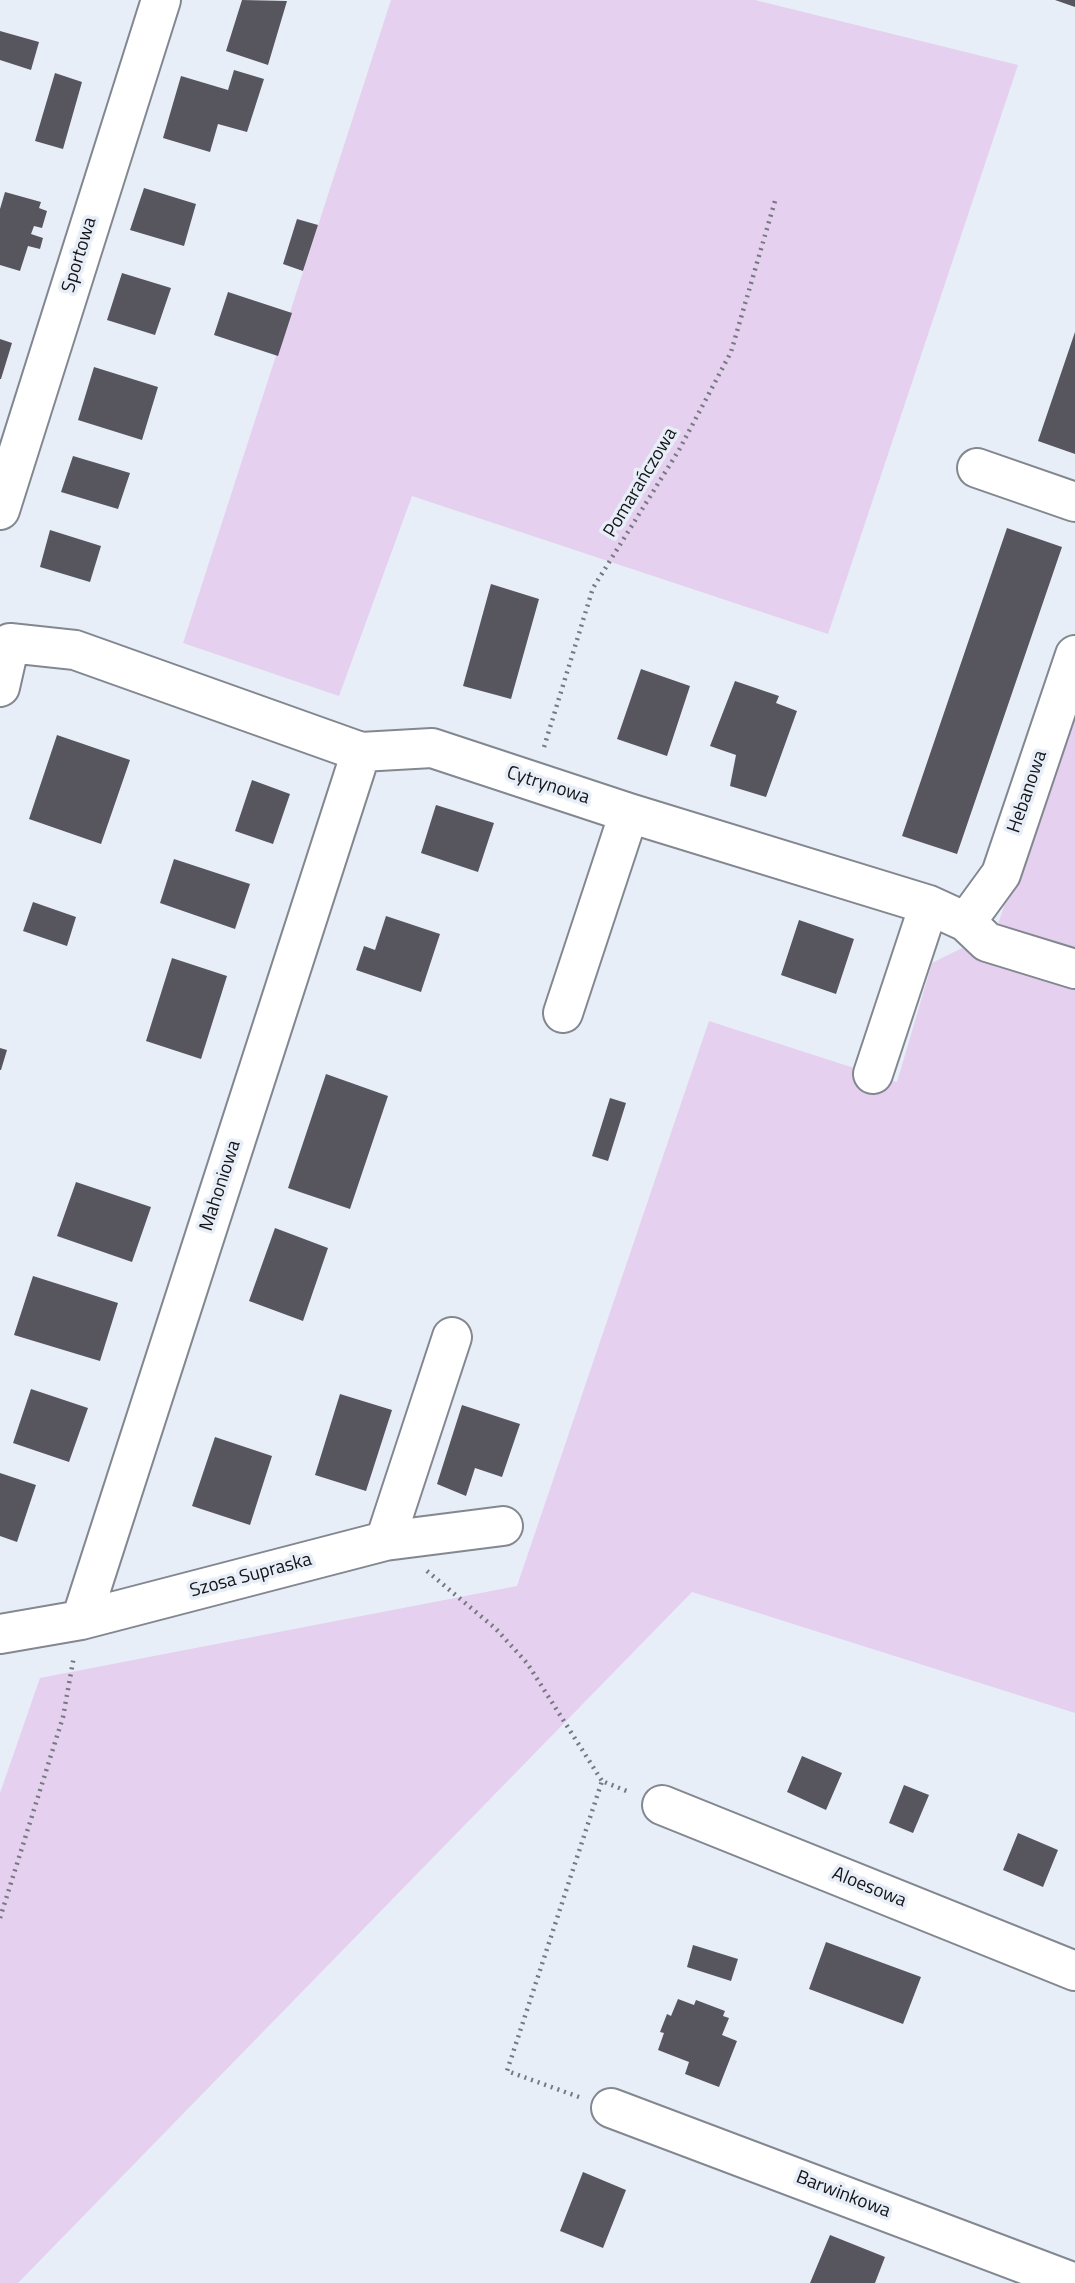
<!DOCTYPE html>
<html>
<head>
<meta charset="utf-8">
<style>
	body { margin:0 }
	canvas { display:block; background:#e8eef7 }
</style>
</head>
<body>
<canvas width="1075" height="2283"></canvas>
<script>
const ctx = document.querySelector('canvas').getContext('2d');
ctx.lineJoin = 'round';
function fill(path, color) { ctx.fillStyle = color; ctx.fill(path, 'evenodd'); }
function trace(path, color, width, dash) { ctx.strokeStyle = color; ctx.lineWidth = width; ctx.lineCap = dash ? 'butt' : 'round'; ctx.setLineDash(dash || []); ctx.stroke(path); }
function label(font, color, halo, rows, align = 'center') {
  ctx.font = font + ' "Titillium Web",sans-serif'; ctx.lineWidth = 7; ctx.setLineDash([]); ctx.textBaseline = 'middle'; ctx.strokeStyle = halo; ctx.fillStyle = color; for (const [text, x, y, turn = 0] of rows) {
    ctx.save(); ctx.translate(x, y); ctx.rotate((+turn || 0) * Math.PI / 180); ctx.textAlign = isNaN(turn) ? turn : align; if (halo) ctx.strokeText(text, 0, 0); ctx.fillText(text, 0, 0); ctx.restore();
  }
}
fill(new Path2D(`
	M391 0H755L1018 65 828 634 412 496 339 696 183 643Z
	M1075 698V1713L692 1592 18 2283H0V1793L40 1678 517 1586 709 1021 897 1082 932 963 962 948 985 962Z`), '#e5d0ef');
fill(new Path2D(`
	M242 0 287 1 268 65 226 51Z
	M1055 0H1075V7Z
	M0 31 39 42 31 70 0 60Z
	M234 70 264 79 247 132 218 124 210 152 163 138 181 76 228 90Z
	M55 73 82 82 63 149 35 141Z
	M144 188 196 204 184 246 130 230Z
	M5 192 41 202 39 208 47 211 42 228 34 226 31 234 43 238 40 249 28 246 20 271 0 265V209Z
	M297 219 318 225 303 271 283 264Z
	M122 273 171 288 155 335 107 320Z
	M228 292 292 313 278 356 214 335Z
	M1075 332V454L1038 441Z
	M0 339 12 343 1 379H0Z
	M94 367 158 387 142 440 78 420Z
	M73 456 130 473 118 509 61 492Z
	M1007 528 1062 547 957 854 902 836Z
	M50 530 101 546 90 582 40 567Z
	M491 584 539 599 511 699 463 686Z
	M641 669 690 686 667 756 617 739Z
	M735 681 779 696 776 703 797 711 766 797 730 786 736 755 710 746Z
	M57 735 130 760 101 844 29 819Z
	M252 780 290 794 273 844 235 831Z
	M436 805 494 823 478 872 421 853Z
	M174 859 250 884 235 929 160 903Z
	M33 902 76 917 67 946 23 931Z
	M386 916 440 934 421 992 356 970 364 946 375 950Z
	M799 920 854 939 836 994 781 975Z
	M172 958 227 976 201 1059 146 1041Z
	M0 1048 7 1050 1 1070H0Z
	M326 1074 388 1096 350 1209 288 1188Z
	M610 1098 626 1103 608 1161 592 1156Z
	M76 1182 151 1207 132 1262 57 1236Z
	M275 1228 328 1248 303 1321 249 1301Z
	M33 1276 118 1303 100 1361 14 1335Z
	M31 1389 88 1408 69 1462 13 1443Z
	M340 1394 392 1410 366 1491 315 1475Z
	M462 1405 520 1424 502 1477 475 1468 466 1496 437 1484Z
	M215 1437 272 1456 250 1525 192 1506Z
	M0 1473 36 1485 17 1542 0 1536Z
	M802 1756 842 1773 826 1810 787 1792Z
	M904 1785 929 1795 913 1833 889 1823Z
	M1018 1833 1058 1850 1043 1887 1003 1870Z
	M826 1942 921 1977 903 2024 809 1989Z
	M693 1945 738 1959 731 1981 687 1967Z
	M678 1999 694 2005 696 2000 725 2011 723 2016 729 2018 722 2035 737 2041 719 2087 685 2074 689 2062 658 2050 664 2033 660 2032 667 2014 671 2016Z
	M583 2172 626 2190 603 2248 560 2231Z
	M830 2235 885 2257 875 2283H810Z`), '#57565f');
const minor = new Path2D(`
	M977 468 1075 502
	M0 510 161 0
	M10 643 75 650 361 752 432 748 629 813 929 905 966 922 987 942 1075 969
	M0 687 10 643
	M966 922 1001 874 1075 655
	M563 1013 629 813
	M873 1074 929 905
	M385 1541 452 1337
	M81 1620 361 752
	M0 1634 81 1620 385 1541 503 1526
	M662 1805 1075 1971
	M611 2108 1075 2283`);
trace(minor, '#828790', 42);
trace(new Path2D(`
	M544 747 593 588 679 450 731 352 775 201
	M427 1571 496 1629 527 1663 602 1781
	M0 1918 63 1717 74 1656
	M579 2097 507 2071 602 1781 629 1792`), '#76797f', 4.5, [2, 5]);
trace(minor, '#fff', 38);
label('19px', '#141519', '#e8eef7', [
	["Sportowa",80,255,-73],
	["Pomarańczowa",641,483,-59],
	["Cytrynowa",548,786,18],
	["Hebanowa",1028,792,-71],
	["Mahoniowa",221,1186,-72],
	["Szosa Supraska",251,1576,-15],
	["Aloesowa",869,1888,22],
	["Barwinkowa",843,2195,21]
]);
</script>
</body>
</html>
